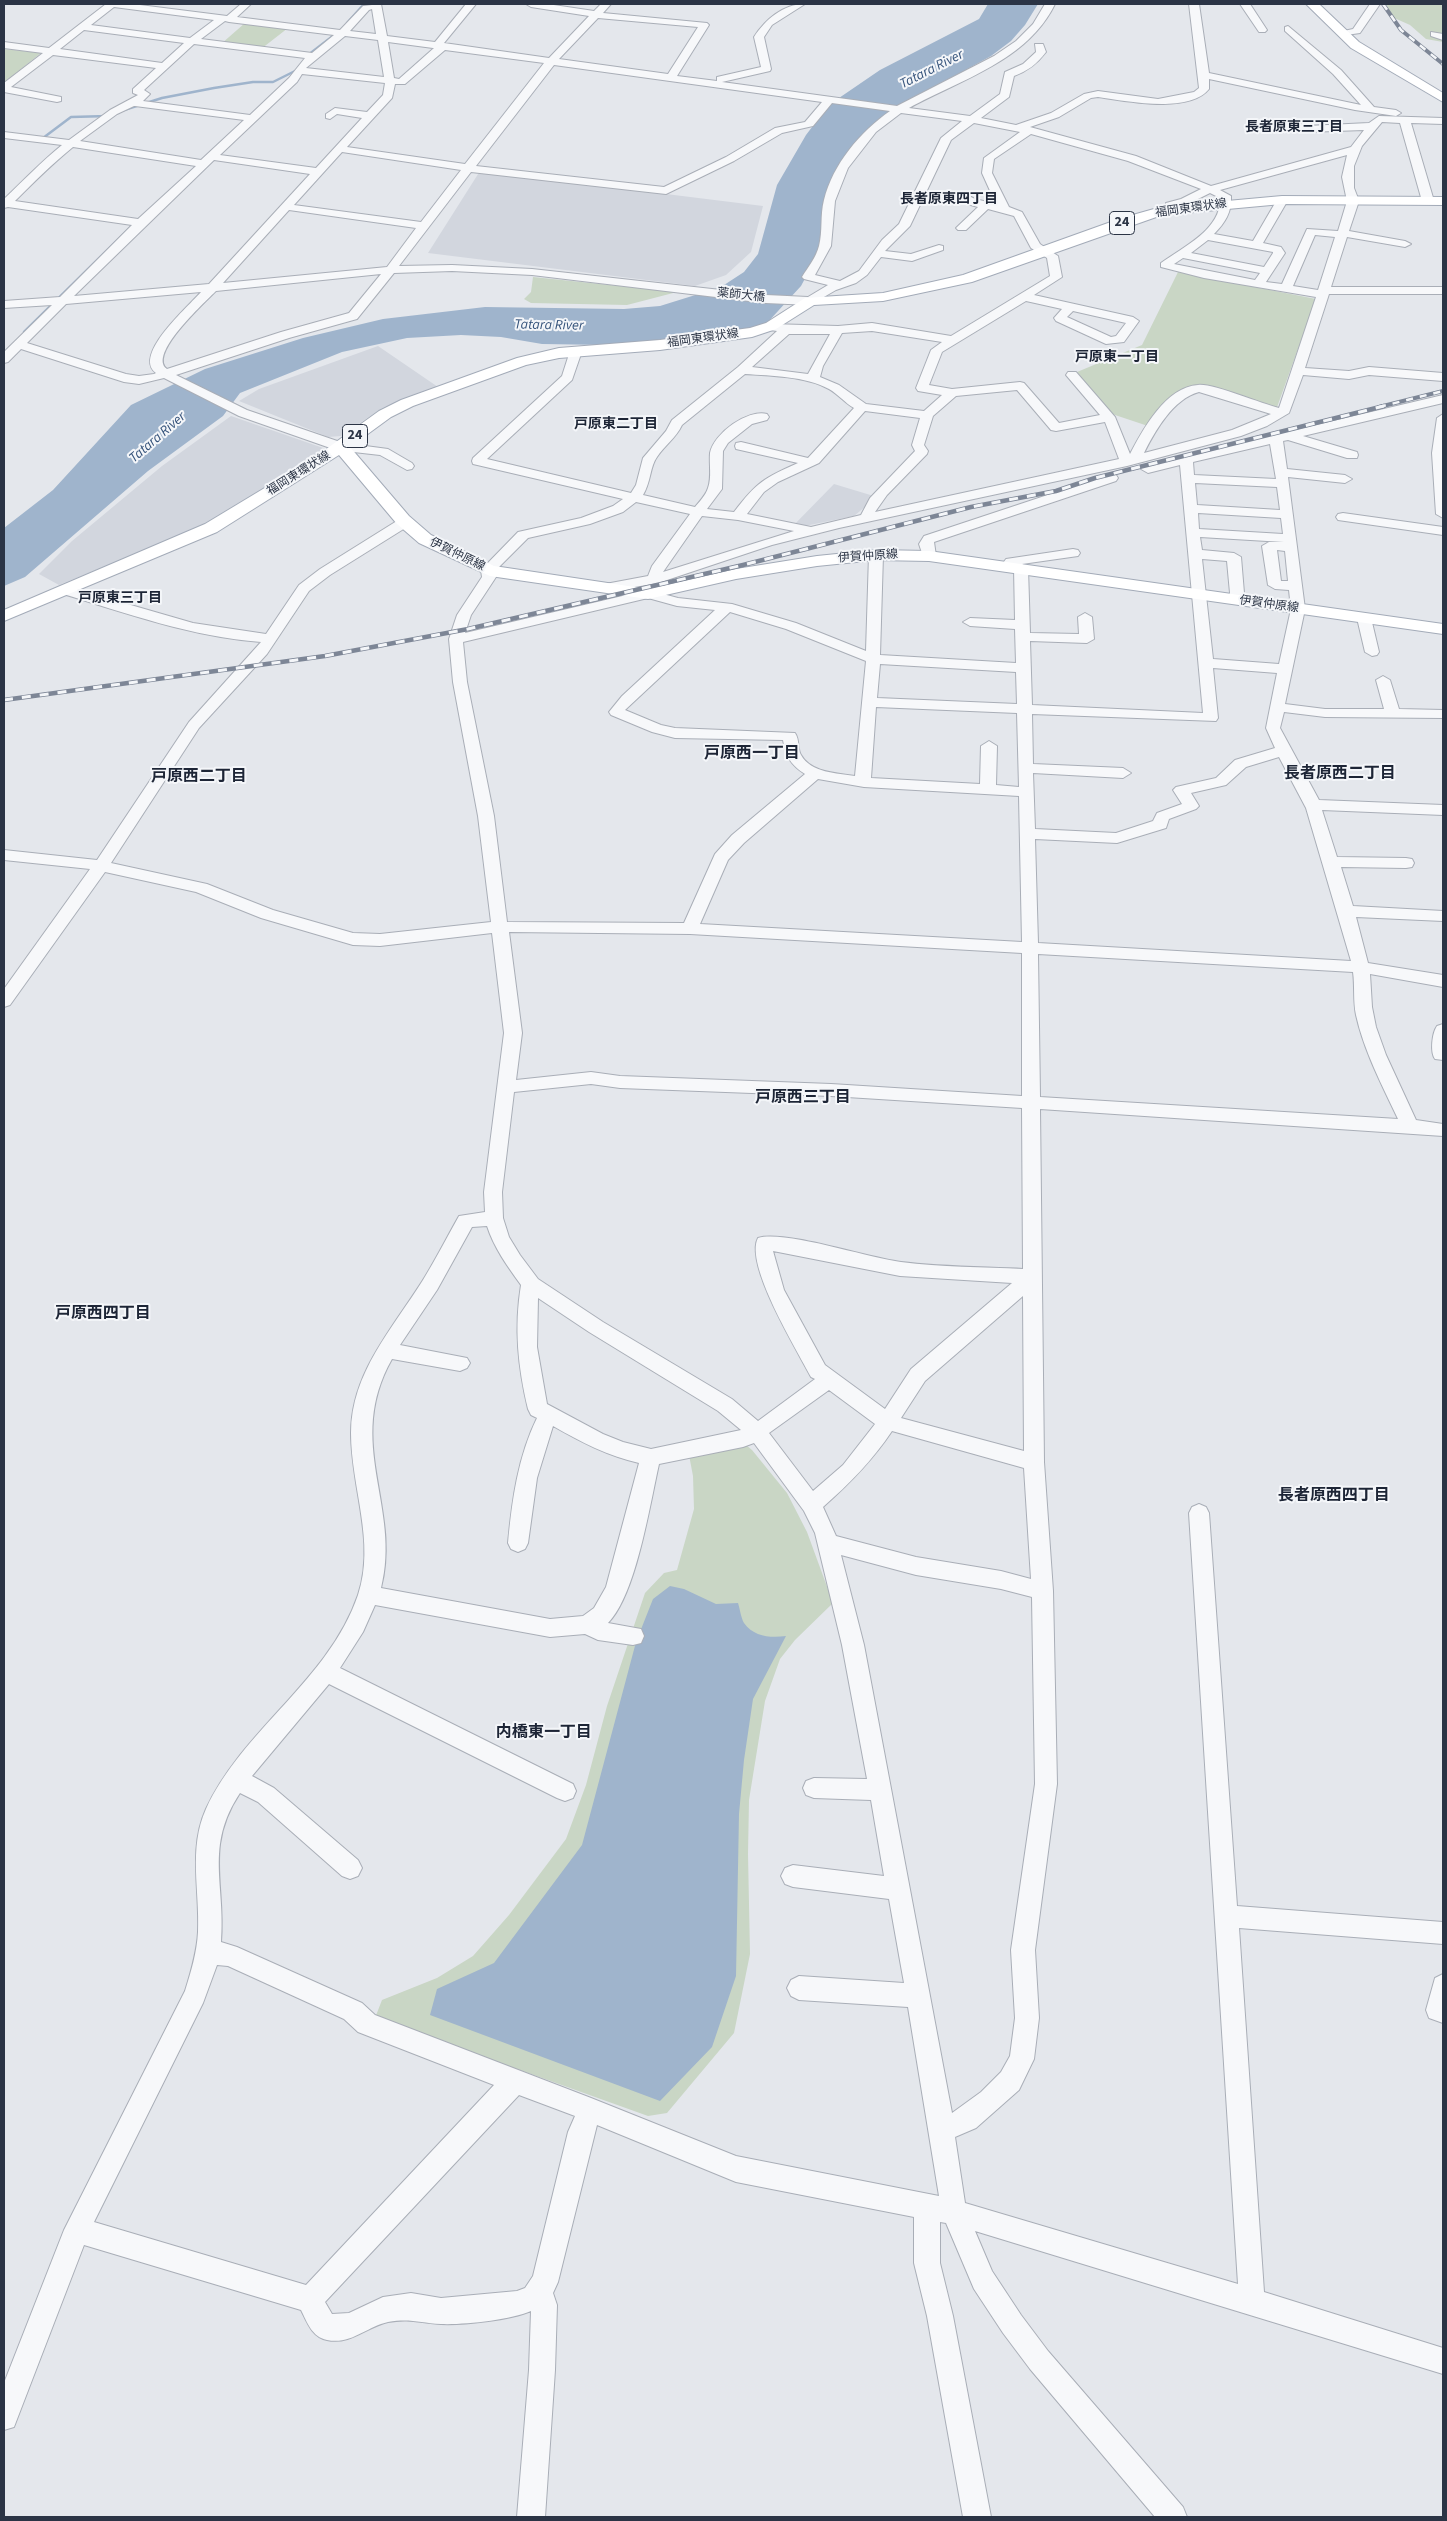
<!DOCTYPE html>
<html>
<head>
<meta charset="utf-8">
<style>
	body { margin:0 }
	#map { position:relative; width:1447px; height:2521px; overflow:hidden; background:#e4e7ec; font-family:"Source Sans 3",sans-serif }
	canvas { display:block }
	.frame { position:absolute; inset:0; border:5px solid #2b3445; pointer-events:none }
</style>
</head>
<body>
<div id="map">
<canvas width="1447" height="2521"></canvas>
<div class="frame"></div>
</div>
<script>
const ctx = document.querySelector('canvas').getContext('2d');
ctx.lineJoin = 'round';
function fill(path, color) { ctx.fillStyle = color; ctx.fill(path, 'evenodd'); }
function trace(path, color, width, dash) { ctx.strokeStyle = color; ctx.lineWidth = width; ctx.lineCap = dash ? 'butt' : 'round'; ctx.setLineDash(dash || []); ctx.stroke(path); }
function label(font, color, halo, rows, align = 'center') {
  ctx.font = font + ' "Source Sans 3","Noto Sans JP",sans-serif'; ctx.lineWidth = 4; ctx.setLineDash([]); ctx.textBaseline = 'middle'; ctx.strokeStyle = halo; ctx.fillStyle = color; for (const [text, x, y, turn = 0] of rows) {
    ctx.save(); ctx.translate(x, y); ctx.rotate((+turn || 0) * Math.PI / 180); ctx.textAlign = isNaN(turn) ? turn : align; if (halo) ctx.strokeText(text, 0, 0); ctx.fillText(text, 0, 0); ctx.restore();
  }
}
fill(new Path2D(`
	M480 171 763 206 751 252 726 275 695 286 428 253Z
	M378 346 438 387 382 408 341 436 328 437 239 401 259 389Z
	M231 416 329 450 195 530 59 585 39 574 72 541 162 466Z
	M834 484 877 497 854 516 790 529Z`), '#d2d6de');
fill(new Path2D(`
	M1386 4H1443V42L1426 39 1410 25 1392 17Z
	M245 23 288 28 261 49 221 44Z
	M4 49 41 53 4 83Z
	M1178 272 1316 299 1276 410 1196 386 1148 426 1109 413 1077 372 1142 345Z
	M533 277 677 292 627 305 531 303 524 299 531 292Z
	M746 1445 752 1450 787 1493 807 1532 833 1603 795 1640 780 1659 765 1701 749 1800 748 1854 750 1954 734 2033 667 2113 648 2116 375 2018 382 2000 437 1978 473 1956 509 1915 566 1839 586 1785 607 1706 645 1593 664 1573 677 1570 694 1509 693 1476 689 1455Z`), '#c9d6c5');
fill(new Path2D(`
	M988 4H1038L1025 25 1011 41 991 56 962 72 900 104 869 129 850 150 821 232 817 256 801 286 767 323 746 330 708 335 606 345 542 344 501 337 461 335 407 338 342 352 240 393 223 416 148 471 25 577 4 586V528L53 490 131 405 205 369 303 338 383 319 485 307 624 309 660 306 721 287 744 272 758 254 777 185 806 135 825 110 839 98 880 70 979 19Z
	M670 1586 684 1589 716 1604 738 1603C740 1609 741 1618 744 1623 754 1637 771 1638 786 1636L753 1699 744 1760 739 1814 736 1976 712 2047 660 2101 430 2015 437 1989 494 1963 582 1845 636 1642 653 1599Z`), '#9fb4cc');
trace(new Path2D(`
	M347 23 364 4
	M308 55 338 32
	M124 110 162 98 214 88 253 82H273L297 70
	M43 138 71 117 108 116
	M24 332 133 225`), '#9fb4cc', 2.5);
const minor = new Path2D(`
	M106 4H132L227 16 241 4H251L237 17 340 30 363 6 381 4 387 36 435 42 466 4H476L444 43 549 58 589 16 531 7 526 4H547L594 11 601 4H611L603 13 707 23 709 25 677 76 717 81V77L761 67 754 37C765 20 783 4 805 4L772 25 764 37 771 69 770 71 722 82 897 106 994 56 1016 41 1033 24 1045 4H1055C1027 61 962 79 909 108L970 116 1000 94 1005 72 1023 64 1036 52 1035 44H1043L1046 52C1037 64 1028 71 1014 76L1009 97 981 118 1016 125 1051 113 1084 94 1098 91 1158 99 1194 92 1199 88 1189 4H1199L1209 73 1361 105 1333 74 1285 31V27L1288 26 1341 70 1374 107 1396 110 1401 113 1396 116 1355 110 1209 79V89C1189 114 1126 101 1098 97L1091 98 1059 117 1030 127 1136 156 1211 186 1351 147 1364 130 1306 132 1279 127V123H1298L1307 126 1369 123 1379 116 1443 118V124L1411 123 1434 201 1432 203H1424L1422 201 1400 123 1382 122 1362 146 1354 166V188L1359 201 1349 231 1405 241 1411 244 1405 247 1347 237 1331 287H1443V294H1329L1305 368 1349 371 1369 367 1443 373V381L1369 375 1349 379 1303 375 1289 413 1267 426 1241 436 1127 466 839 528 772 545 658 583 605 592 600 591 598 588 600 585 648 576 652 566 690 514 636 502 623 512 590 524 528 538 496 570V577L471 615 465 633 648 590 678 598 732 604 796 623 866 651 869 555 876 551 883 555 880 655 1016 663 1015 629 970 626 963 622 970 618 1015 620 1014 568 1016 565 1013 569H1003L1001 566 1006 559 1073 549 1078 550 1080 553 1078 556 1022 564 1028 568 1030 633 1079 634 1078 617 1085 613 1092 617 1094 639 1087 643 1030 641 1032 705 1203 713 1180 465 1148 473 1141 469 1143 466 1443 395V403L1303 436 1357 452 1358 455 1357 458H1347L1288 440 1283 441 1287 469 1345 475 1352 479 1345 483 1288 477 1305 609 1285 704 1325 709H1384L1376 680 1383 676 1390 680 1399 709 1443 710V718L1325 717 1284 712 1280 728 1319 800 1443 805V815L1322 810 1337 857 1406 858 1412 859 1414 863 1412 867 1406 868 1341 867 1353 906 1443 911V921L1356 917 1368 963 1443 975V987L1370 974 1372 1007 1376 1027 1386 1055 1416 1120 1443 1124V1136L1040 1109 1044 1462 1053 1591 1057 1784 1035 1950 1039 2018 1034 2059 1019 2090 976 2128 955 2137 965 2203 1238 2284 1189 1513 1192 1507 1199 1504 1206 1507 1209 1513 1237 1906 1443 1922V1944L1239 1928 1264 2292 1443 2348V2374L975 2231 992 2271 1021 2315 1048 2351 1183 2507 1187 2517H1155L1030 2369 1003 2333 974 2289 946 2223 940 2222V2263L953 2316 991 2517H963L927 2316 914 2263V2217L736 2182 597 2125 558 2282 553 2293 557 2305 555 2370 545 2517H517L529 2370 531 2311C510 2320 463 2325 441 2324 420 2323 410 2318 388 2322 366 2327 351 2345 327 2340 312 2337 307 2322 301 2310L84 2245 14 2427 4 2430V2383L64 2230 185 1991C191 1972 197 1952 198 1932 200 1890 188 1849 206 1809 243 1729 329 1680 358 1595 376 1542 351 1488 351 1433 351 1373 393 1328 423 1280 436 1259 447 1237 459 1216L485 1212 484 1192 504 1033 492 933 380 946 353 945 261 918 196 892 105 872 10 1005 4 1007V989L90 869 4 860V850L97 860 189 722 261 642C192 637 126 613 60 593L58 590 65 586 193 623 266 634 299 585 320 569 400 519H410L412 522 410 525 330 575 309 591 267 654 199 728 111 863 207 884 273 910 353 933 380 934 491 922 478 816 453 682 449 639 457 615 482 577 481 570 518 532 581 518 613 506 623 499 473 464 472 461 473 458 562 376 570 351 576 347 582 351 572 380 487 459 631 493 636 485 643 458 666 431 672 420 738 367 777 331 770 330V324L838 326 872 323 951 336 1050 276 1047 258 1031 248 1014 216 988 209 966 230H958L956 228 978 207 967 204 963 199 965 197 969 196 975 199 996 204 982 173 984 158 1020 132 974 123 951 140 910 226 885 251 911 254 939 245 943 246V250L912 261 881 257 867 275 856 283 836 290 810 305 766 303 532 275 452 271 394 273 357 319 289 338 176 375 247 410 343 443 388 449 412 463 414 466 412 469 407 470 380 455 336 450 239 416 164 378 139 384 124 382 21 349 8 362 4 363V352L52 305 4 308V301L60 297 132 225 8 207 4 208V199C23 181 41 162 62 145L4 138V132L69 140 110 110 138 95 133 93V89L156 68 53 55 11 87 61 97V101L57 102 4 92V83L43 53 4 48V42L49 48ZM114 7 214 20 190 38 91 25ZM372 9 376 34 350 31 369 10ZM598 18 698 27 668 74 559 59ZM225 21 229 22 334 35 312 53 201 39ZM84 30 184 43 162 63 60 49ZM345 36 378 40 384 77 306 68ZM388 42 433 48H434L399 79 394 78ZM194 44 305 58 289 78 250 115 143 101 150 94 144 90ZM445 50 544 63 465 164 347 147 392 98 395 84H405ZM554 65 822 102 805 122 775 128 726 157 664 187 476 166ZM302 74 385 83 383 95 367 112 335 108 326 114V118L330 119 337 114 362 118 316 168 220 155 297 82ZM832 103 890 111C860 132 833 164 824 200 820 215 823 231 819 246 816 258 808 267 802 277L804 279 828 285 808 297 766 295 532 269 452 265 399 266 471 172 666 194 734 161 782 133 813 126ZM134 106H135L244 120 201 160 80 141 117 114ZM901 113 962 121 941 138 899 224 882 240 859 271 840 281 815 275 831 246 835 201 848 168 876 132ZM1031 134 1128 161 1201 189 1181 199 1166 203V207L1188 204 1210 193 1220 198C1222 229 1183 247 1161 263V267L1204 278 1316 297 1279 408C1262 404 1212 383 1198 385 1166 387 1143 429 1130 454L1115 417 1076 372H1068L1066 375 1100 415 1059 423 1024 383 1020 382 952 389 929 385 942 352 1026 301 1062 309 1054 318 1056 321 1106 344 1124 342 1139 321 1133 317 1034 295 1062 277 1058 256 1040 244 1022 212 1009 207 992 173 994 159ZM73 147 196 166 138 219 15 201C34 182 52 164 73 147ZM342 152 461 170 421 222 294 205ZM1347 155 1342 177 1347 201 1338 231 1307 229 1282 284 1266 282 1285 253 1281 247 1263 243 1288 200 1286 198H1278L1253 241 1214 234C1225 223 1232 212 1231 196L1220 190ZM214 160 310 174 209 284 74 296ZM289 210 416 228 387 267 223 283ZM1315 235 1335 237 1318 290 1293 286ZM1208 240 1273 252V253L1264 267 1191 253ZM1183 258 1260 273 1255 280 1174 264ZM381 274 349 313 281 332 167 369C147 355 204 303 216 291ZM201 292C189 306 132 355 156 373L154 374 139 376 126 374 27 343 66 304ZM1073 311 1126 323 1116 336 1111 337 1067 317ZM872 331 942 342 931 350 916 388 918 391 942 395 924 411 866 404 839 385 820 377 823 366 842 333ZM789 334H830L808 374 752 367ZM745 374C772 376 805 376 829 389 838 394 845 403 854 408L808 458 741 442 736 443 735 446 736 449 798 463C764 478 757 482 734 512L707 509 722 489 723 451 728 443 752 424 767 420 769 417 767 414C748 409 714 433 710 453 709 464 712 478 708 488 706 495 699 502 695 507L643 495C651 482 650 466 657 457 664 446 676 438 682 425ZM1017 390 1051 430 1056 431 1105 422 1119 459 875 512 887 495 927 454 928 451 924 445 933 416 956 396ZM1199 392 1271 414 1232 430 1144 453C1155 431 1173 399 1199 392ZM865 411 920 418 912 445 915 451 870 498 861 515 811 527 747 514 764 492 778 482 819 463ZM1270 444 1276 479 1194 475 1193 462ZM1195 483 1277 487 1280 510 1197 505ZM1198 513 1281 518 1283 534 1199 529ZM702 516 738 520 794 531 663 572ZM1200 537 1284 542H1269L1262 546 1268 585 1275 589 1289 590 1291 609 1279 664 1213 659 1202 559 1227 561 1230 593 1227 599 1234 603 1239 602 1244 593 1241 557 1234 553 1202 550ZM1277 550 1285 551 1288 581H1281ZM648 598 677 606 715 610 622 696 609 712 611 715 652 732 675 738 783 740C786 757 791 765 805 774L732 835 715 854 684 923 507 922 494 816 467 682 463 642ZM730 612 786 629 866 661 855 776C837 773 811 773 801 755 797 749 800 740 795 733L675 728 661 725 625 710ZM880 664 1016 672 1017 704 877 698ZM1213 668 1277 673 1266 728 1275 748 1235 760 1216 778 1176 787 1173 790 1182 804 1157 813 1153 821 1116 833 1035 829 1033 773 1123 778 1131 773 1123 768 1033 764 1032 714 1216 721 1218 718ZM876 707 1017 713 1019 787 996 785 997 746 989 741 981 746 980 784 871 778ZM1279 757 1306 808 1351 961 1038 943 1035 839 1117 843 1166 828 1169 819 1196 809 1199 806 1191 793 1226 785 1246 767ZM818 779 864 787 1019 796 1022 942 700 924 728 860 744 843ZM509 932 690 934 1022 953V1096L831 1084 620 1076 591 1072 516 1080 522 1033ZM1038 954 1353 972C1355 986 1353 1001 1356 1015 1364 1051 1382 1085 1398 1119L1040 1097ZM591 1084 620 1088 831 1096 1022 1108 1023 1269C983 1267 941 1267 901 1262 868 1258 785 1230 758 1238 744 1264 797 1350 811 1377L815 1379 758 1421 732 1399 603 1322 538 1279 520 1255 509 1237 503 1218 502 1192 514 1092ZM487 1226C494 1248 508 1267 521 1285 514 1328 518 1367 528 1409L531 1415 537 1418C518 1457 512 1500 508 1543L511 1549 518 1552 525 1549 528 1543 537 1478 553 1426C581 1442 608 1456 639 1463L606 1587 594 1608 583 1616 550 1619 381 1588C402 1507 344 1443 392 1359L460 1371 467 1368 470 1363 467 1358 400 1345 437 1290 472 1227ZM773 1251 900 1276 1012 1283 911 1369 885 1409 825 1365 784 1290ZM1023 1296 1024 1451 901 1418 925 1381ZM538 1298 589 1332 718 1411 741 1430 651 1449 623 1442 603 1434 547 1404 537 1347ZM829 1390 875 1424 843 1465 813 1491 769 1433ZM892 1431 1024 1468 1031 1579 1001 1571 916 1557 836 1536 823 1507C849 1484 872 1461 892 1431ZM754 1443 804 1511 815 1533 842 1645 867 1779 814 1778 806 1781 803 1788 806 1795 814 1798 871 1800 884 1876 793 1865 785 1868 781 1876 785 1884 793 1887 889 1899 904 1983 799 1976 791 1980 787 1988 791 1996 799 2000 908 2007 939 2196 736 2156 591 2098 375 2015 362 2003 237 1947 221 1942C226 1885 204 1847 240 1793L258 1802 342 1876 350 1879 358 1876 362 1868 358 1860 274 1788 252 1776 329 1684 557 1798 565 1801 573 1798 576 1791 573 1784 340 1668 363 1632 375 1605 550 1637 585 1634 598 1640 633 1645 641 1643 644 1636 641 1629 608 1623C636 1595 650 1504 659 1464L743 1447ZM841 1555 916 1575 1001 1589 1032 1597 1035 1784 1011 1950 1015 2018 1010 2056 1001 2072 981 2092 952 2113 864 1645ZM217 1965 228 1966 344 2019 358 2032 494 2085 306 2285 94 2222 203 2003ZM519 2095 575 2116 568 2132 533 2276 525 2288 517 2291 441 2298 411 2293 383 2297 349 2313 332 2314 325 2302Z
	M1240 4H1250L1267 30 1265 32H1259Z
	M1370 4H1380L1360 33 1339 36V32L1353 29Z
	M1431 32 1443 34V40L1431 36Z
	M1443 414V518L1436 514 1432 453 1437 418Z
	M1111 474 1116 475 1118 478 1116 481 934 542 936 556 934 559H924L919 544 924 536Z
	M1343 513 1443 527V535L1338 520 1336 517 1338 514Z
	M1364 614 1371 618 1379 652 1377 655 1372 656 1365 652 1357 618Z
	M1443 1024V1060L1435 1059C1430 1052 1432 1033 1437 1026Z
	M1443 1974V2023L1429 2018 1426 2010 1435 1978Z`);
const major = new Path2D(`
	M1306 4H1319L1359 42 1443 93V102L1351 48Z
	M1282 196 1443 197V205L1282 204 1162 215 972 282 883 301 814 305 776 329 752 337 660 350 559 358 526 365 413 406 391 417 350 447 409 516 431 535 494 566 648 589 736 569 817 556 876 550 929 551 1443 624V634L929 561 876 560 817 566 736 579 648 599 490 576 419 543 397 524 339 455 217 532 4 621V610L205 524 311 460 379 411 401 400 517 358 559 348 660 340 750 328 766 323 805 298 883 293 963 275 1122 218 1161 207Z`);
trace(minor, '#a9aeb7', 2);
trace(major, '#a3abb8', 2);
fill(minor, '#f7f8fa');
fill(major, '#fff');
const railFar1 = new Path2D(`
	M1383 4 1401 30 1443 64
	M1379 407 1443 391`);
const rail = new Path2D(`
	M4 700 325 656 468 629 743 565 971 507 1056 491 1095 478 1384 406`);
trace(railFar1, '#7d8696', 4);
trace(rail, '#7d8696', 4.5);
trace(railFar1, '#f4f6f9', 2.5, [7]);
trace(rail, '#f4f6f9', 3, [9]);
label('12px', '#2b3445', '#f4f6f9', [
	["福岡東環状線",1191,209,-8],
	["薬師大橋",741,296,6],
	["福岡東環状線",703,339,-8],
	["福岡東環状線",299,474,-32],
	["伊賀仲原線",457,555,26],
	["伊賀仲原線",868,557,-4],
	["伊賀仲原線",1269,605,8]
]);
label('italic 14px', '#34527a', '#f4f6f9', [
	["Tatara River",932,70,-27],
	["Tatara River",549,326,1],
	["Tatara River",158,438,-41]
]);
label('bold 14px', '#1d2536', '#f4f6f9', [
	["長者原東三丁目",1294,128],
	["長者原東四丁目",949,200],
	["戸原東一丁目",1117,358],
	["戸原東二丁目",616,425],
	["戸原東三丁目",120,599]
]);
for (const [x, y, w] of [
	[1122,223,25],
	[355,436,25]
]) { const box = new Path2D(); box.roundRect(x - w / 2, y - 11.5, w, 23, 4); ctx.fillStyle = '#f4f6f9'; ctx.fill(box); trace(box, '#2b3445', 1); }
label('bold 14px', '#2b3445', null, [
	["24",1122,223],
	["24",355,436]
]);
label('bold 16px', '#1d2536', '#f4f6f9', [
	["戸原西一丁目",752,754],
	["長者原西二丁目",1340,774],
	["戸原西二丁目",199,777],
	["戸原西三丁目",803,1098],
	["戸原西四丁目",103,1314],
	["長者原西四丁目",1334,1496],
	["内橋東一丁目",544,1733]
]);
</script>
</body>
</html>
